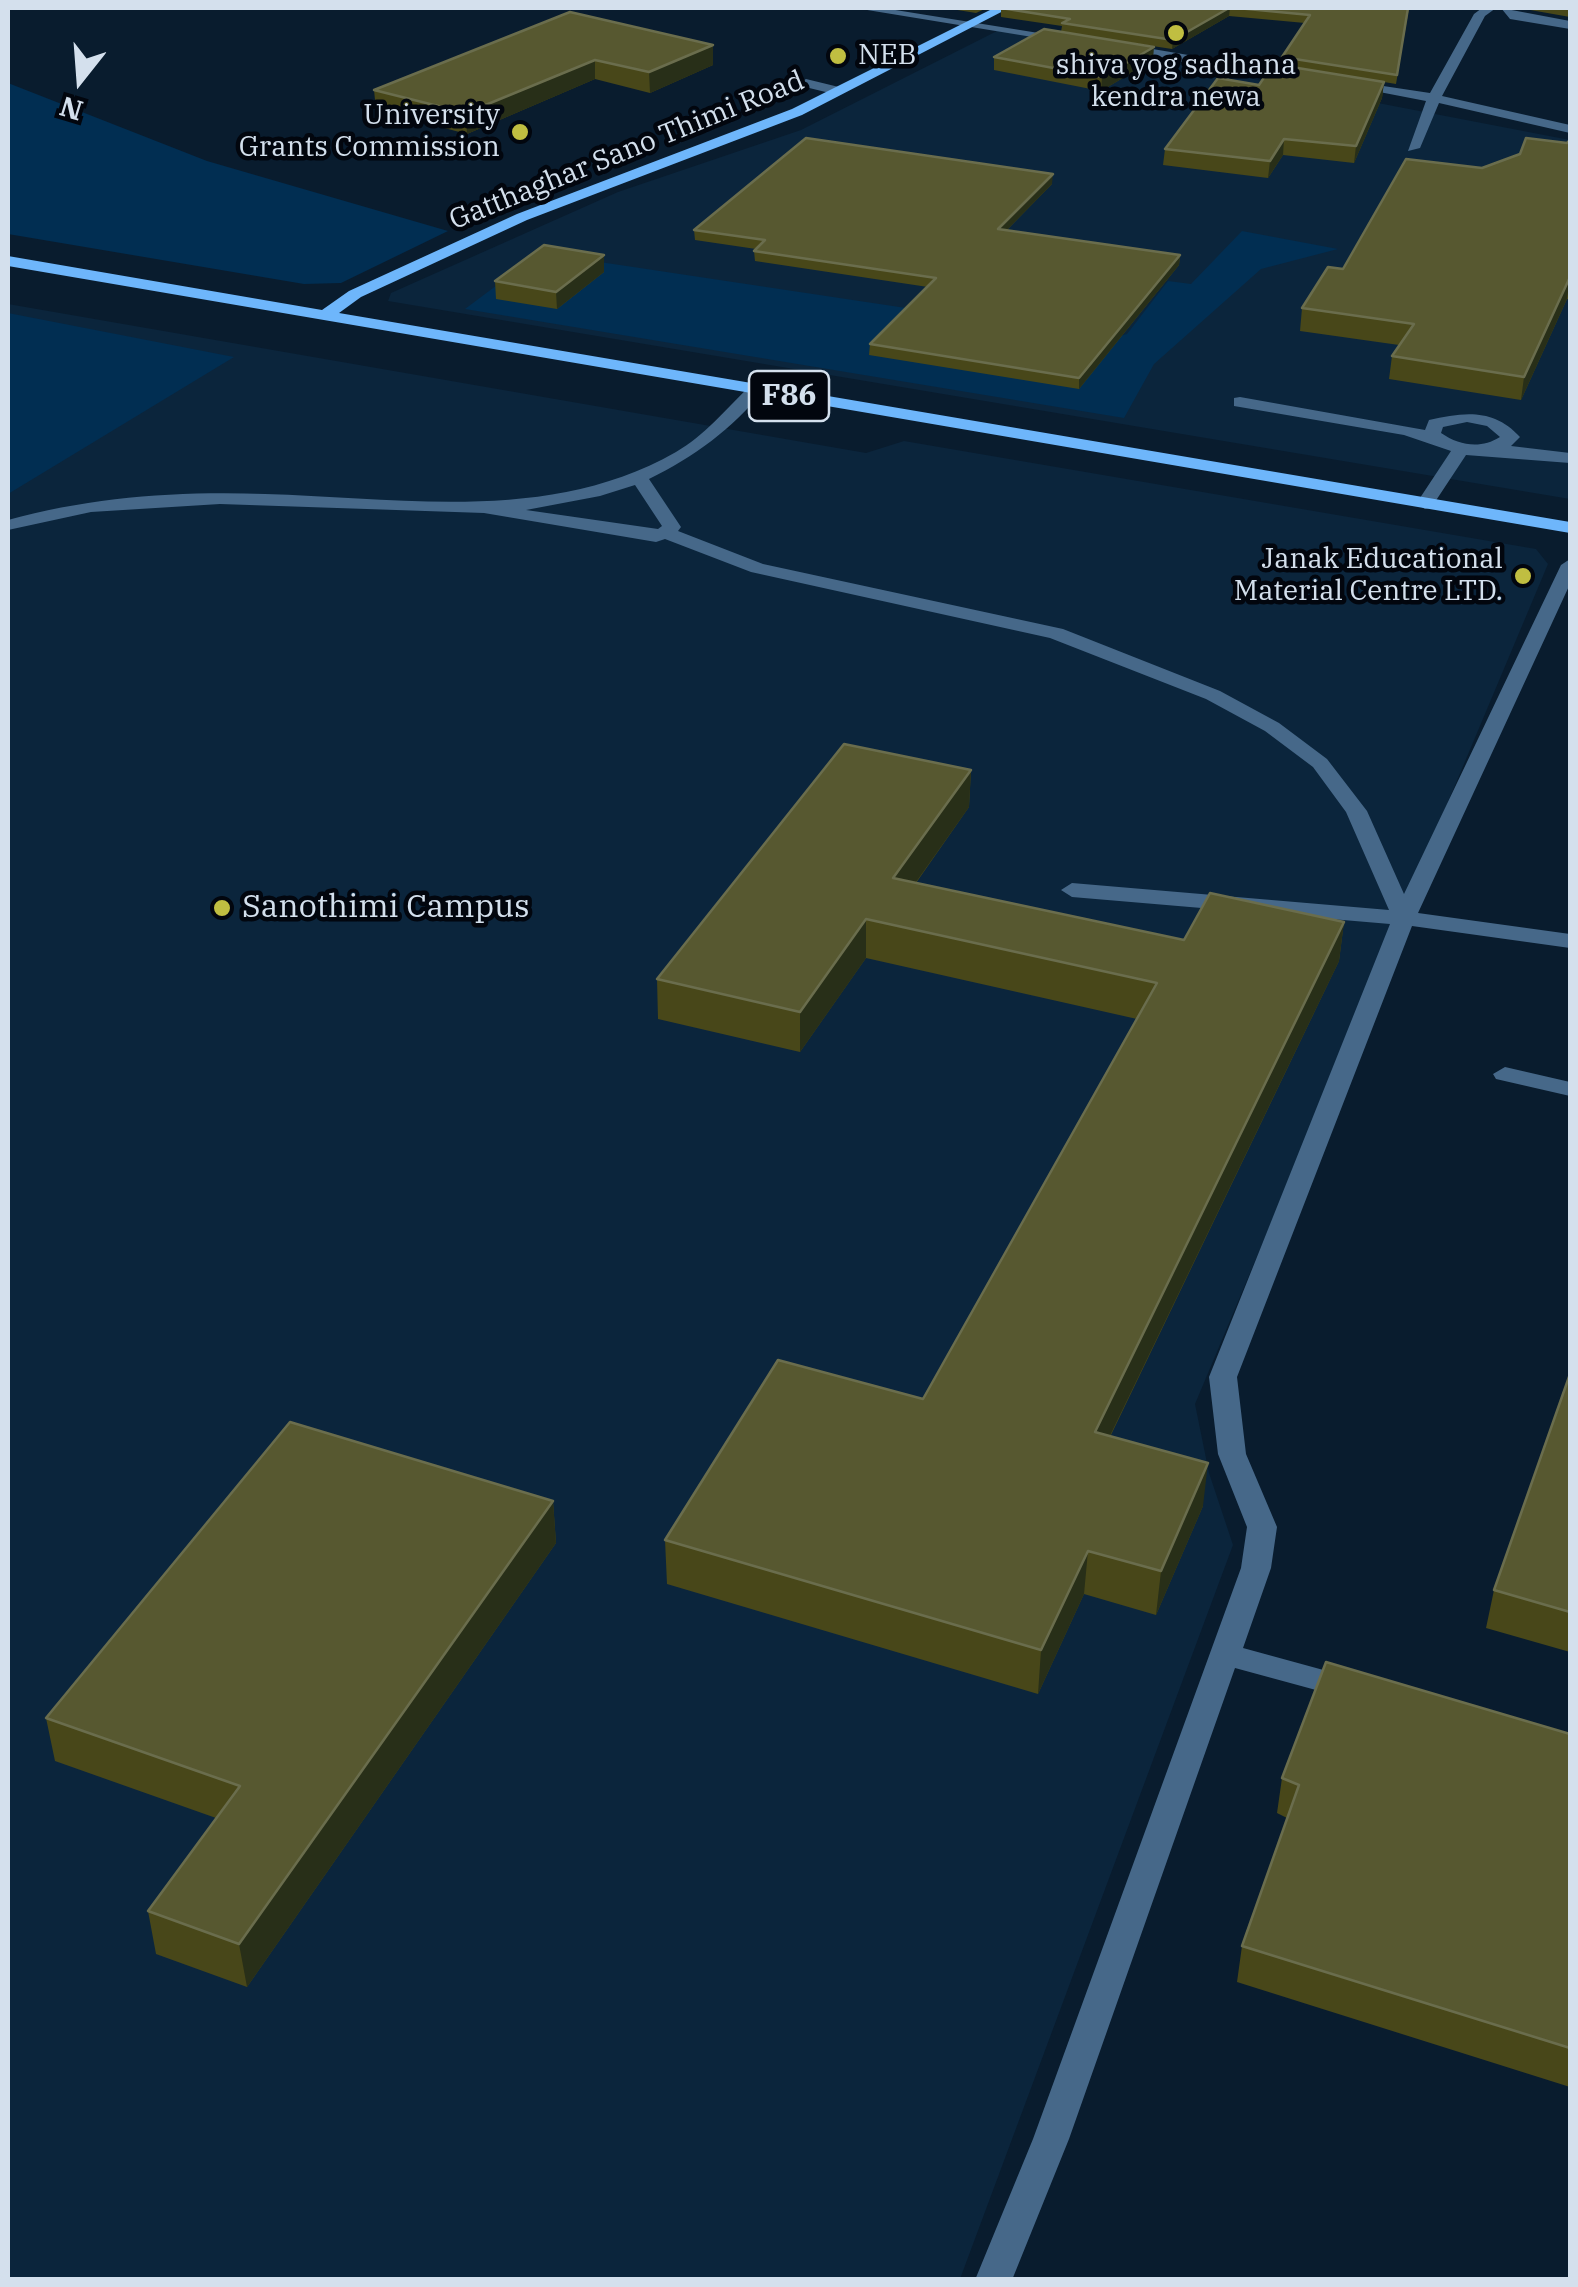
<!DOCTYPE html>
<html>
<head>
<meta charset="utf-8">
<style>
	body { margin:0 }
	#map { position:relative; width:1578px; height:2287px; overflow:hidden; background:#091c2e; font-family:"IBM Plex Serif",serif }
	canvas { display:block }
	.frame { position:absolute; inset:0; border:10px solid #d4e0ed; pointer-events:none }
	.north { position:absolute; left:30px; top:30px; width:100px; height:100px; -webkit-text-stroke:8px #02060e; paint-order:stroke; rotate:197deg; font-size:28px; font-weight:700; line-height:40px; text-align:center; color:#d4e0ed }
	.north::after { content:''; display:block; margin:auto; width:35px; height:45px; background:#d4e0ed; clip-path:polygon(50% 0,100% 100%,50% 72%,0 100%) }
</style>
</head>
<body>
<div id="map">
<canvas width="1578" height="2287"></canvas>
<div class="frame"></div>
<div class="north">N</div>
</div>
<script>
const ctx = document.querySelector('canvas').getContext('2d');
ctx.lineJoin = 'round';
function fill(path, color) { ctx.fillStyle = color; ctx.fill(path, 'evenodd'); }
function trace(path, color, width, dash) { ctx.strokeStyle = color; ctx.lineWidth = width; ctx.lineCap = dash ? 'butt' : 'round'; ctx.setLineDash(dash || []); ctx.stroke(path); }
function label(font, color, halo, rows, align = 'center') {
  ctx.font = font + ' "IBM Plex Serif",serif'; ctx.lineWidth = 9; ctx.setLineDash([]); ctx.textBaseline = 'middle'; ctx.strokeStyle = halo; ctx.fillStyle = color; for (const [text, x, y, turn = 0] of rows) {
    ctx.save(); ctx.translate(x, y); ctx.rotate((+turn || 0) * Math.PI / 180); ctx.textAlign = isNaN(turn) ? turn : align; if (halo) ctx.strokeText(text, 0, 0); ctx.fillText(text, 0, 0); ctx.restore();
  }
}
fill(new Path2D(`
	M999 30 1570 140V499L388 301 391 293 618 192 801 130Z
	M8 304 866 453 904 441 1536 549 1548 564 1195 1404 1209 1473 1233 1545 960 2279H8Z`), '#0b253c');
fill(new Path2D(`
	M8 83 207 161 448 231 341 283 304 284 8 234Z
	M1242 231 1338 249 1261 269 1154 364 1124 418 465 309 540 253 906 308 1079 348 1127 334 1168 281 1191 284Z
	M8 313 234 357 8 494Z`), '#012e52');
fill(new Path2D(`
	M855 8H883L1076 39 1069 43Z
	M1482 8H1496L1485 16 1442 96 1570 125V133L1439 103 1420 148 1408 151 1426 101 1343 85 1350 81 1430 93 1474 14Z
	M1501 8 1570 21V29L1510 19Z
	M1123 44 1301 74 1308 78 1301 82 1118 51 1116 48Z
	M806 79 843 88 845 91 838 95 801 86 799 83Z
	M750 386 764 390C732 429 694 457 649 479L681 527 678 531 763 564 1063 629 1220 691 1279 723 1327 759 1367 811 1404 894 1561 565 1570 559V584L1418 913 1570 934V948L1412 926 1237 1377 1246 1454 1277 1527 1271 1568 1243 1648 1360 1680 1364 1688 1360 1696 1349 1699 1235 1668 1069 2139 1012 2280H975L1033 2139 1241 1568 1247 1527 1218 1454 1209 1377 1390 924 1072 897 1061 890 1072 883 1389 910 1346 812 1313 767 1265 731 1206 699 1050 638 751 572 665 539 656 542 484 513 220 504 91 512 8 530V520C92 497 177 491 265 494 403 498 550 524 676 452 704 436 726 409 750 386ZM635 485 662 526 658 529 526 510 600 496Z
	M1240 397 1425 430 1429 420C1464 412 1494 408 1520 437L1511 446 1570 453V463L1466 455 1431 508 1425 509 1416 504 1451 451 1404 435 1234 406V398ZM1467 422 1487 426 1500 437C1481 449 1460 446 1441 433L1443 427Z
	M1505 1067 1570 1082V1096L1496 1079 1493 1074Z`), '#466889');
fill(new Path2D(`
	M994 8H1009L802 115 527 220 361 297 339 313 1570 522V533L8 266V256L322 310 349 291 517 214 792 109Z`), '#6eb6fb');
fill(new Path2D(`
	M945 8H987L976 13Z
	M1001 8H1409L1396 84 1384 82 1382 98 1354 163 1283 155 1268 178 1163 165 1165 149 1259 85 1281 65 1282 57 1305 23 1229 16 1172 49 1061 32 1062 26 1001 17Z
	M1519 8H1570V17Z
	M570 12 713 65 650 93 595 79 467 134 376 110 374 90Z
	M994 57 1153 60 1101 91 994 70Z
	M1570 140V300L1567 299 1521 400 1389 379 1392 356 1399 345 1300 331 1302 308 1343 269 1482 168 1567 143Z
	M1052 184 1006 231 1180 255 1179 265 1079 389 869 355 870 344 928 287 755 261 754 251 756 249 695 240 694 230Z
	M604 255V272L557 309 496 299 495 281Z
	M971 770 969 807 916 883 1184 940 1344 922 1339 961 1110 1437 1203 1506 1156 1615 1084 1594 1038 1694 667 1584 665 1540 923 1399 1137 1019 866 958 800 1052 658 1019 657 979Z
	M1570 1374V1652L1486 1628 1494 1590Z
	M553 1501 556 1543 247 1987 156 1954 148 1911 216 1818 55 1761 46 1718Z
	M1570 1734V2087L1237 1982 1242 1946 1287 1818 1277 1813 1282 1778Z`), '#484719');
fill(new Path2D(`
	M1230 8 1229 16 1172 49 1173 40Z
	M713 45V65L650 93 649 72Z
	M1154 47 1153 60 1101 91 1102 77Z
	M595 60V79L467 134 466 113Z
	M1384 82 1382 98 1354 163 1356 146Z
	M1284 139 1283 155 1268 178 1270 161Z
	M1053 174 1052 184 998 239V229Z
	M604 255V272L557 309 556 292Z
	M1180 255 1179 265 1079 389V378Z
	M1570 277 1567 299 1521 400 1524 377Z
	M971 770 969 807 892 916 893 878Z
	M866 919V958L800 1052V1012Z
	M1344 922 1339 961 1091 1475 1095 1432Z
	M1208 1463 1203 1506 1156 1615 1161 1571Z
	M553 1501 556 1543 247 1987 239 1944Z
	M1088 1551 1084 1594 1038 1694 1041 1650Z`), '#282f18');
const building = new Path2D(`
	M1001 8H1229L1173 40 1062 23 1070 19Z
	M1237 8H1408L1397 75 1282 57 1310 15Z
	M570 12 713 45 649 72 595 60 466 113 374 90Z
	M1044 29 1154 47 1102 77 994 57Z
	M1273 64 1384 82 1356 146 1284 139 1270 161 1165 149 1218 78 1259 85Z
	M806 138 1053 174 998 229 1180 255 1079 378 870 344 936 278 754 251 765 240 694 230Z
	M1526 138 1567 143 1570 140V277L1524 377 1392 356 1414 324 1302 308 1328 267 1343 269 1406 159 1482 168 1520 154Z
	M544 245 604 255 556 292 495 281Z
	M844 744 971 770 893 878 1184 940 1210 893 1344 922 1095 1432 1208 1463 1161 1571 1088 1551 1041 1650 665 1540 778 1360 923 1399 1157 983 866 919 800 1012 657 979Z
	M1570 1374V1612L1494 1590Z
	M290 1422 553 1501 239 1944 148 1911 240 1786 46 1718Z
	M1326 1662 1570 1734V2048L1242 1946 1299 1785 1282 1778Z`);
fill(building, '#575830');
trace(building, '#6a6d4d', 2.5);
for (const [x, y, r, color] of [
	[1176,33,10,"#c0be41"],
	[838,56,10,"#c0be41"],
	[520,132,10,"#c0be41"],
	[1523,576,10,"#c0be41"],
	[222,908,10,"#c0be41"]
]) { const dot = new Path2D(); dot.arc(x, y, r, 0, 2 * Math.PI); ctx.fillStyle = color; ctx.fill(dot); trace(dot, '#02060e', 4); }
label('28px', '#d4e0ed', '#02060e', [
	["NEB",858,56,"left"],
	["shiva yog sadhana",1176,66,"center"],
	["kendra newa",1176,98,"center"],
	["University",500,116],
	["Grants Commission",500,148],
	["Janak Educational",1503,560],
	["Material Centre LTD.",1503,592]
], 'right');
label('28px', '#d4e0ed', '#02060e', [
	["Gatthaghar Sano Thimi Road",627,151,-22]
]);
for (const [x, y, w] of [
	[789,396,80]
]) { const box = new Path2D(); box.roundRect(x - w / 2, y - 25, w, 50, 8); ctx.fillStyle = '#02060e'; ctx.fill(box); trace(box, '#d4e0ed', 2.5); }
label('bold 30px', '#d4e0ed', null, [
	["F86",789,396]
]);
label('32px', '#d4e0ed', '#02060e', [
	["Sanothimi Campus",242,908]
], 'left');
</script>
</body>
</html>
